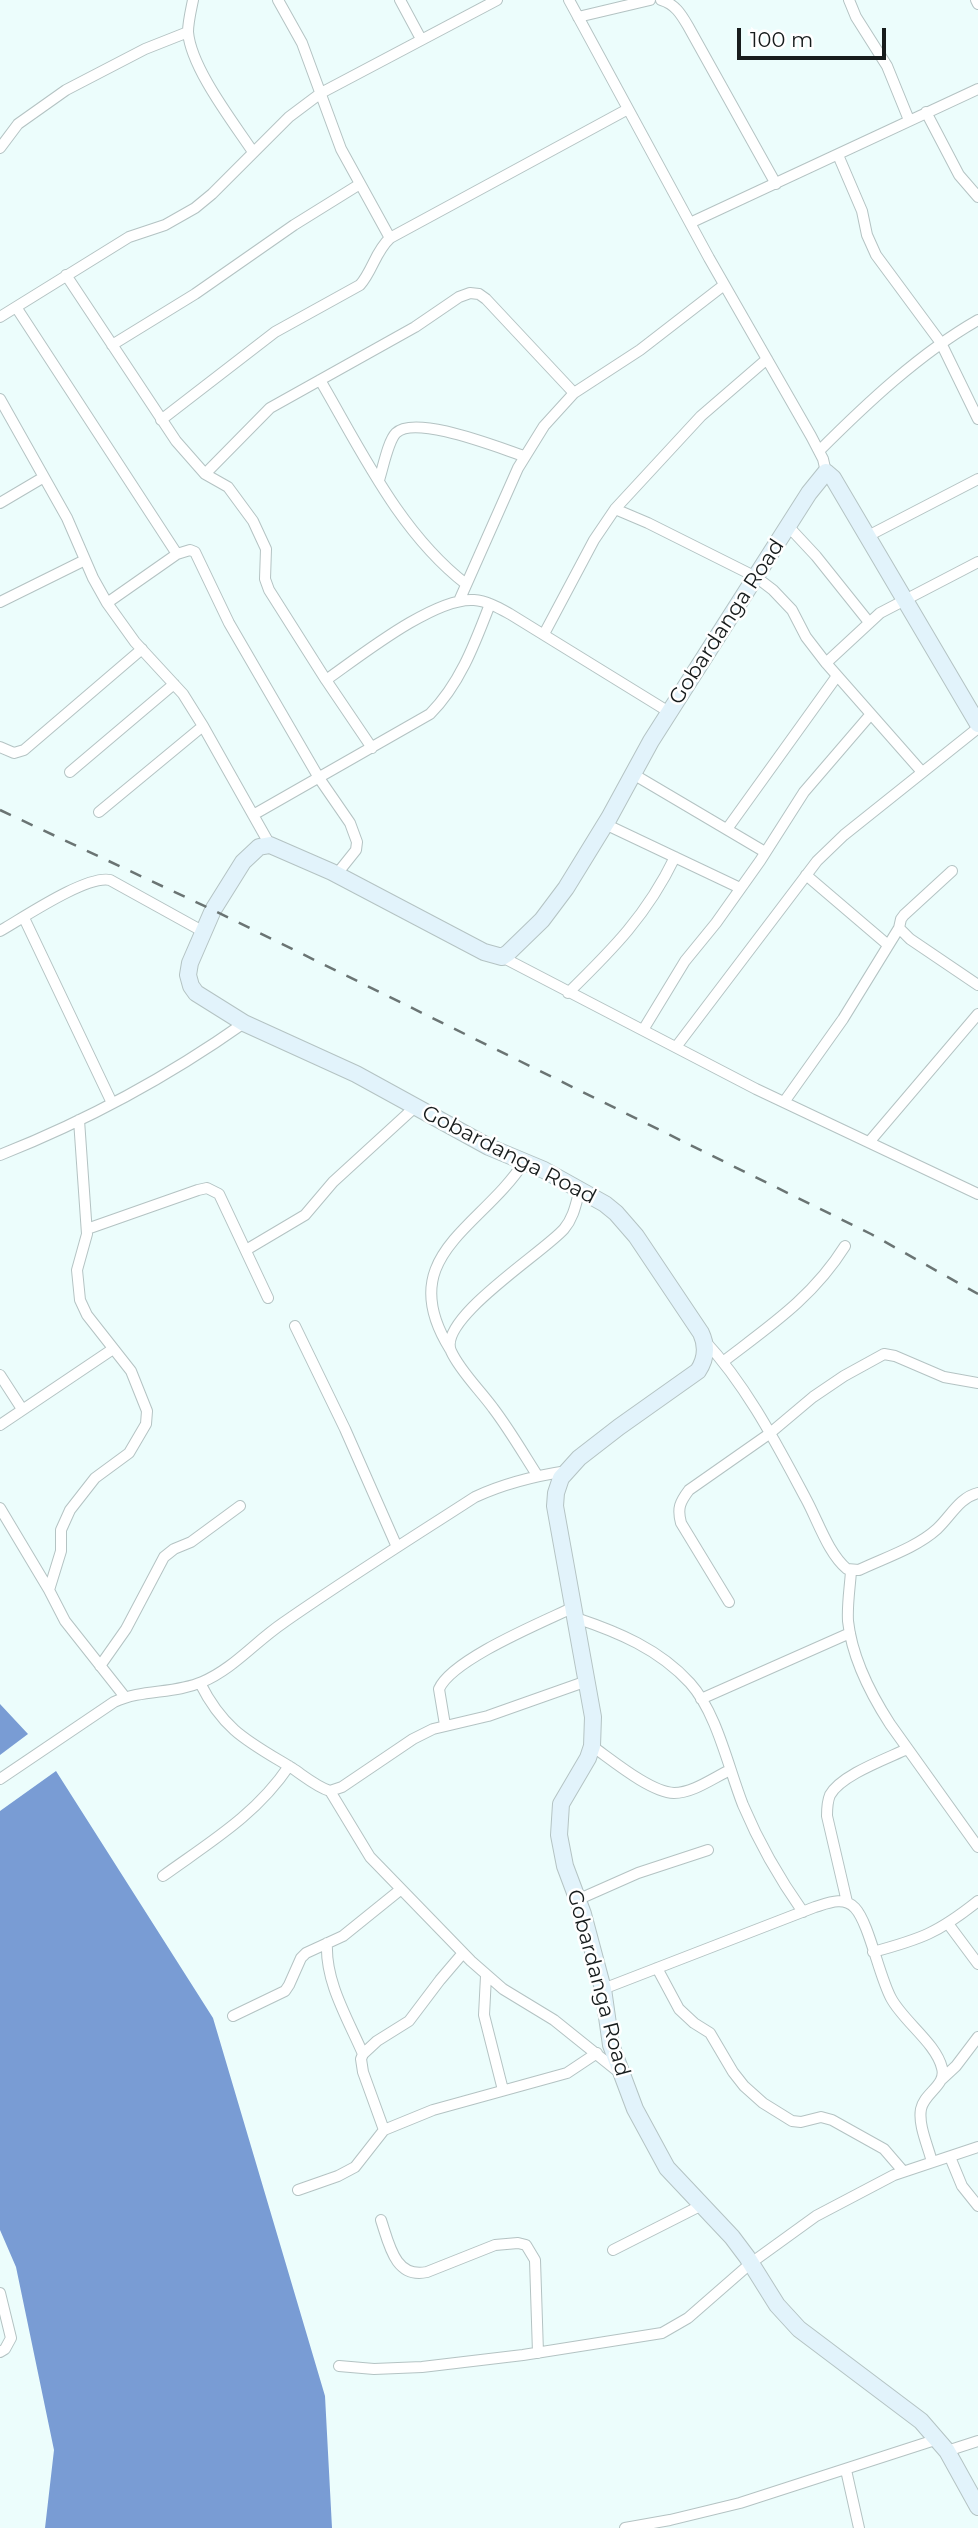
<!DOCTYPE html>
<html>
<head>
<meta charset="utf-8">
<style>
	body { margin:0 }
	#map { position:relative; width:978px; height:2528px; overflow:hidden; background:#ecfdfc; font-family:Montserrat,sans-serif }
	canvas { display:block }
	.scale { position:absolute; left:737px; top:28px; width:149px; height:32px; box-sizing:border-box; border:4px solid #171c1c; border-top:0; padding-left:9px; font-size:21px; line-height:24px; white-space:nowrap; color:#171c1c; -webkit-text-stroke:5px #fff; paint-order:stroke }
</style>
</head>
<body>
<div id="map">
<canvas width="978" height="2528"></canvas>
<div class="scale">100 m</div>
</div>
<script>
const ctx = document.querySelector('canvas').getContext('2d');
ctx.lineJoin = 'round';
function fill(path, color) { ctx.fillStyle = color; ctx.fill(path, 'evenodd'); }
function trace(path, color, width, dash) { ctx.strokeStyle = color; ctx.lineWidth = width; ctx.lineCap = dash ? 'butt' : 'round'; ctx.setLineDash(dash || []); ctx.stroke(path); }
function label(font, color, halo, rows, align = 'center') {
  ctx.font = font + ' Montserrat,sans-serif'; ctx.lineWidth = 5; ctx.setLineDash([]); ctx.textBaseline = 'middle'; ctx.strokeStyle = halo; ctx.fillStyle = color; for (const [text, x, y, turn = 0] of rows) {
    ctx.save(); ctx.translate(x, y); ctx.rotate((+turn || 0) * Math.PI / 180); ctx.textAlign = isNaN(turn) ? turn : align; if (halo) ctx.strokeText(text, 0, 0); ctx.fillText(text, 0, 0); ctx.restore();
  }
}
fill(new Path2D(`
	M0 1704 28 1734 0 1755Z
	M56 1771 213 2018 325 2396 332 2528H45L54 2450 16 2267 0 2230V1811Z`), '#799cd4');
const street = new Path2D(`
	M193 0C191 10 188 22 188 32 191 68 233 122 253 152
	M278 0 302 43 341 149 390 238
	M400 0 421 39
	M569 0 709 258 811 436 823 459 826 472
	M661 0C675 4 681 14 688 26L776 184
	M849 0 856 17 887 66 909 120
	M976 0 978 4
	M578 17 650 0
	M926 112 959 175 978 197
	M0 148 18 124 66 90 145 49 188 32
	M838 155 862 211 867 235 876 255 941 343 978 419
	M690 223 978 89
	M66 275 176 441 205 474 228 487 253 521 266 549 265 579 269 590 326 680 372 748
	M16 307 177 554
	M0 317 129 237 165 225 195 208 212 194 289 117 321 93 497 0
	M112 345 195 294 294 225 360 184
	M320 380C362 452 400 533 466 584
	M0 399 67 518 93 578 107 603 135 642 183 694 203 726 270 845
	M161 420 275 332 360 285C373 270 375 252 390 238L628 109
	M819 451C866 404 920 353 978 320
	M205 474 270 408 415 327 459 297 470 293 479 294 486 299 574 393
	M379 480C383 468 388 441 396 433 415 414 499 448 524 456
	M0 503 44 477
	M615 509 648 523 756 577 773 590 792 610 806 637 826 663 922 772
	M788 526 816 556 868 621
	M868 536 978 479
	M459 601 518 468 544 426 574 393 640 350 724 285
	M0 602 85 560
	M107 603 177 554 190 550 195 552 229 623 319 778 350 823 357 842 356 850 336 875
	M544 634 594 540 615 509 701 416 767 359
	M826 663 880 613 978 562
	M326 680C359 657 434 597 474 600 487 601 499 608 510 614L669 712
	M0 747 14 753 24 750 142 649
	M70 772 174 684
	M633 774 765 852
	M99 812 203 726
	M253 815 430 714C460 684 475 643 490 604
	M605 824 740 888
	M727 829 837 676
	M952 871 904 915 901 919 899 928 910 939 978 985
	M806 875 888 945
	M24 918 112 1103
	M0 931C23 918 86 875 110 880L204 932
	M502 957 756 1089 978 1194
	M568 993C613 949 647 915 675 857
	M643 1030 685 961 716 923 760 861 804 792 871 714
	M676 1047 817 861 844 835 978 728
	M784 1102 843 1019 899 928
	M79 1120 87 1234 77 1270 80 1300 87 1315 131 1371 147 1411 146 1424 129 1453 95 1478 70 1510 61 1530V1551L49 1590 65 1621 125 1697
	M870 1141 978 1014
	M0 1155C86 1121 169 1076 244 1023
	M87 1229 198 1190 207 1188 219 1194 268 1298
	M246 1250 305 1215 333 1182 415 1107
	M295 1326 345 1429 397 1547
	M704 1340C747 1386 777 1445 806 1499 818 1521 828 1553 847 1569L859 1570C884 1558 916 1548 937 1529 950 1517 960 1497 978 1493
	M450 1349C392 1256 482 1228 524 1162
	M724 1361C771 1325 813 1297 845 1246
	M0 1375 22 1409
	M0 1425 113 1349
	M537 1475C523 1453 509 1429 493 1408 480 1390 460 1371 451 1351 437 1319 544 1252 564 1229 574 1217 576 1203 580 1189
	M0 1508 49 1590
	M851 1571C850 1587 847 1604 848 1621 852 1658 870 1693 890 1724L978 1847
	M729 1602 681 1523C677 1508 680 1502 689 1490L769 1434 813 1397 844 1376 884 1354 895 1356 944 1377 978 1383
	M576 1618C618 1632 659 1649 690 1683 717 1713 728 1767 743 1805 759 1843 779 1878 803 1912
	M100 1666 126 1629 164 1557 174 1549 191 1542 240 1506
	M200 1683C224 1731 249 1742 292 1768 304 1776 317 1787 330 1791L342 1787 413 1739 433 1729 488 1716 587 1681
	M701 1699 850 1633
	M445 1725 439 1689C452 1659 543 1622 574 1607
	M592 1746C612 1760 650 1792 674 1793 693 1793 713 1778 730 1770
	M0 1779 114 1702C142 1689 174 1694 202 1682 233 1669 255 1642 283 1623 346 1579 410 1539 475 1497 505 1483 534 1476 567 1471
	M330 1791 370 1857 471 1961 503 1989 554 2020 620 2073
	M163 1876C210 1842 256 1815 289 1766
	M577 1900 638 1873 708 1850
	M847 1902 827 1816C827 1809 827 1802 830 1795 841 1775 886 1759 907 1749
	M949 1925 978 1964
	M327 1943C325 1982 348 2019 363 2054
	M873 1952C921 1939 938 1933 978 1901
	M657 1968 679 2009 694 2023 710 2033 733 2072 744 2086 763 2103 792 2121 801 2122 821 2117 832 2120 884 2149 903 2171
	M486 1976 484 2015 503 2090
	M603 1989 815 1907C828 1903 844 1896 855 1908 869 1923 879 1976 891 1998 903 2021 936 2043 942 2068 947 2085 924 2093 921 2109 918 2125 928 2146 932 2162
	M233 2016 285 1991 289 1985 301 1958 306 1953 343 1936 400 1890
	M942 2079 956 2066 978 2037
	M384 2130 363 2072 361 2059 363 2054 377 2041 409 2021 440 1980 463 1953
	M950 2157 962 2186 978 2206
	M298 2190 338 2176 355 2167 384 2130 433 2110 567 2073 597 2053
	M381 2220C389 2244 395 2279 427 2272L495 2245 518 2243 526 2245 535 2260 538 2353
	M613 2250 702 2205
	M0 2293 11 2338 5 2349 0 2352
	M339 2366 374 2369 422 2367 523 2355 662 2333 688 2318 751 2263 816 2216 894 2175 978 2147
	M947 2451 978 2441
	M846 2470 859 2528
	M625 2528 670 2520 740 2503 938 2439`);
const secondary = new Path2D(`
	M978 724 833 478 826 472 809 493 651 741 609 818 566 888 542 920 508 953 502 957 484 952 332 872 270 845 259 847 243 862 213 910 190 963 188 975 191 986 196 993 244 1023 356 1074 489 1147 544 1170 605 1204 616 1213 636 1236 701 1333C707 1346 706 1359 698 1371L619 1427 579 1458 561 1478 556 1493 555 1506 593 1717 592 1746 588 1758 561 1804 559 1835 565 1866 583 1914 603 1989 611 2045 635 2109 667 2168 732 2237 747 2257 777 2305 799 2329 921 2421 947 2451 978 2507`);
trace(street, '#b4c3c3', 12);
trace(secondary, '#b4c3c3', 18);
trace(street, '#fff', 10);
trace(secondary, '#e2f3fb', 16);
trace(new Path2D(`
	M0 810 213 910 871 1234 978 1294`), '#6a7473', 2.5, [12, 12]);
label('21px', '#171c1c', '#fff', [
	["Gobardanga Road",727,622,-57],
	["Gobardanga Road",509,1155,27],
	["Gobardanga Road",598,1983,75]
]);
</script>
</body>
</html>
